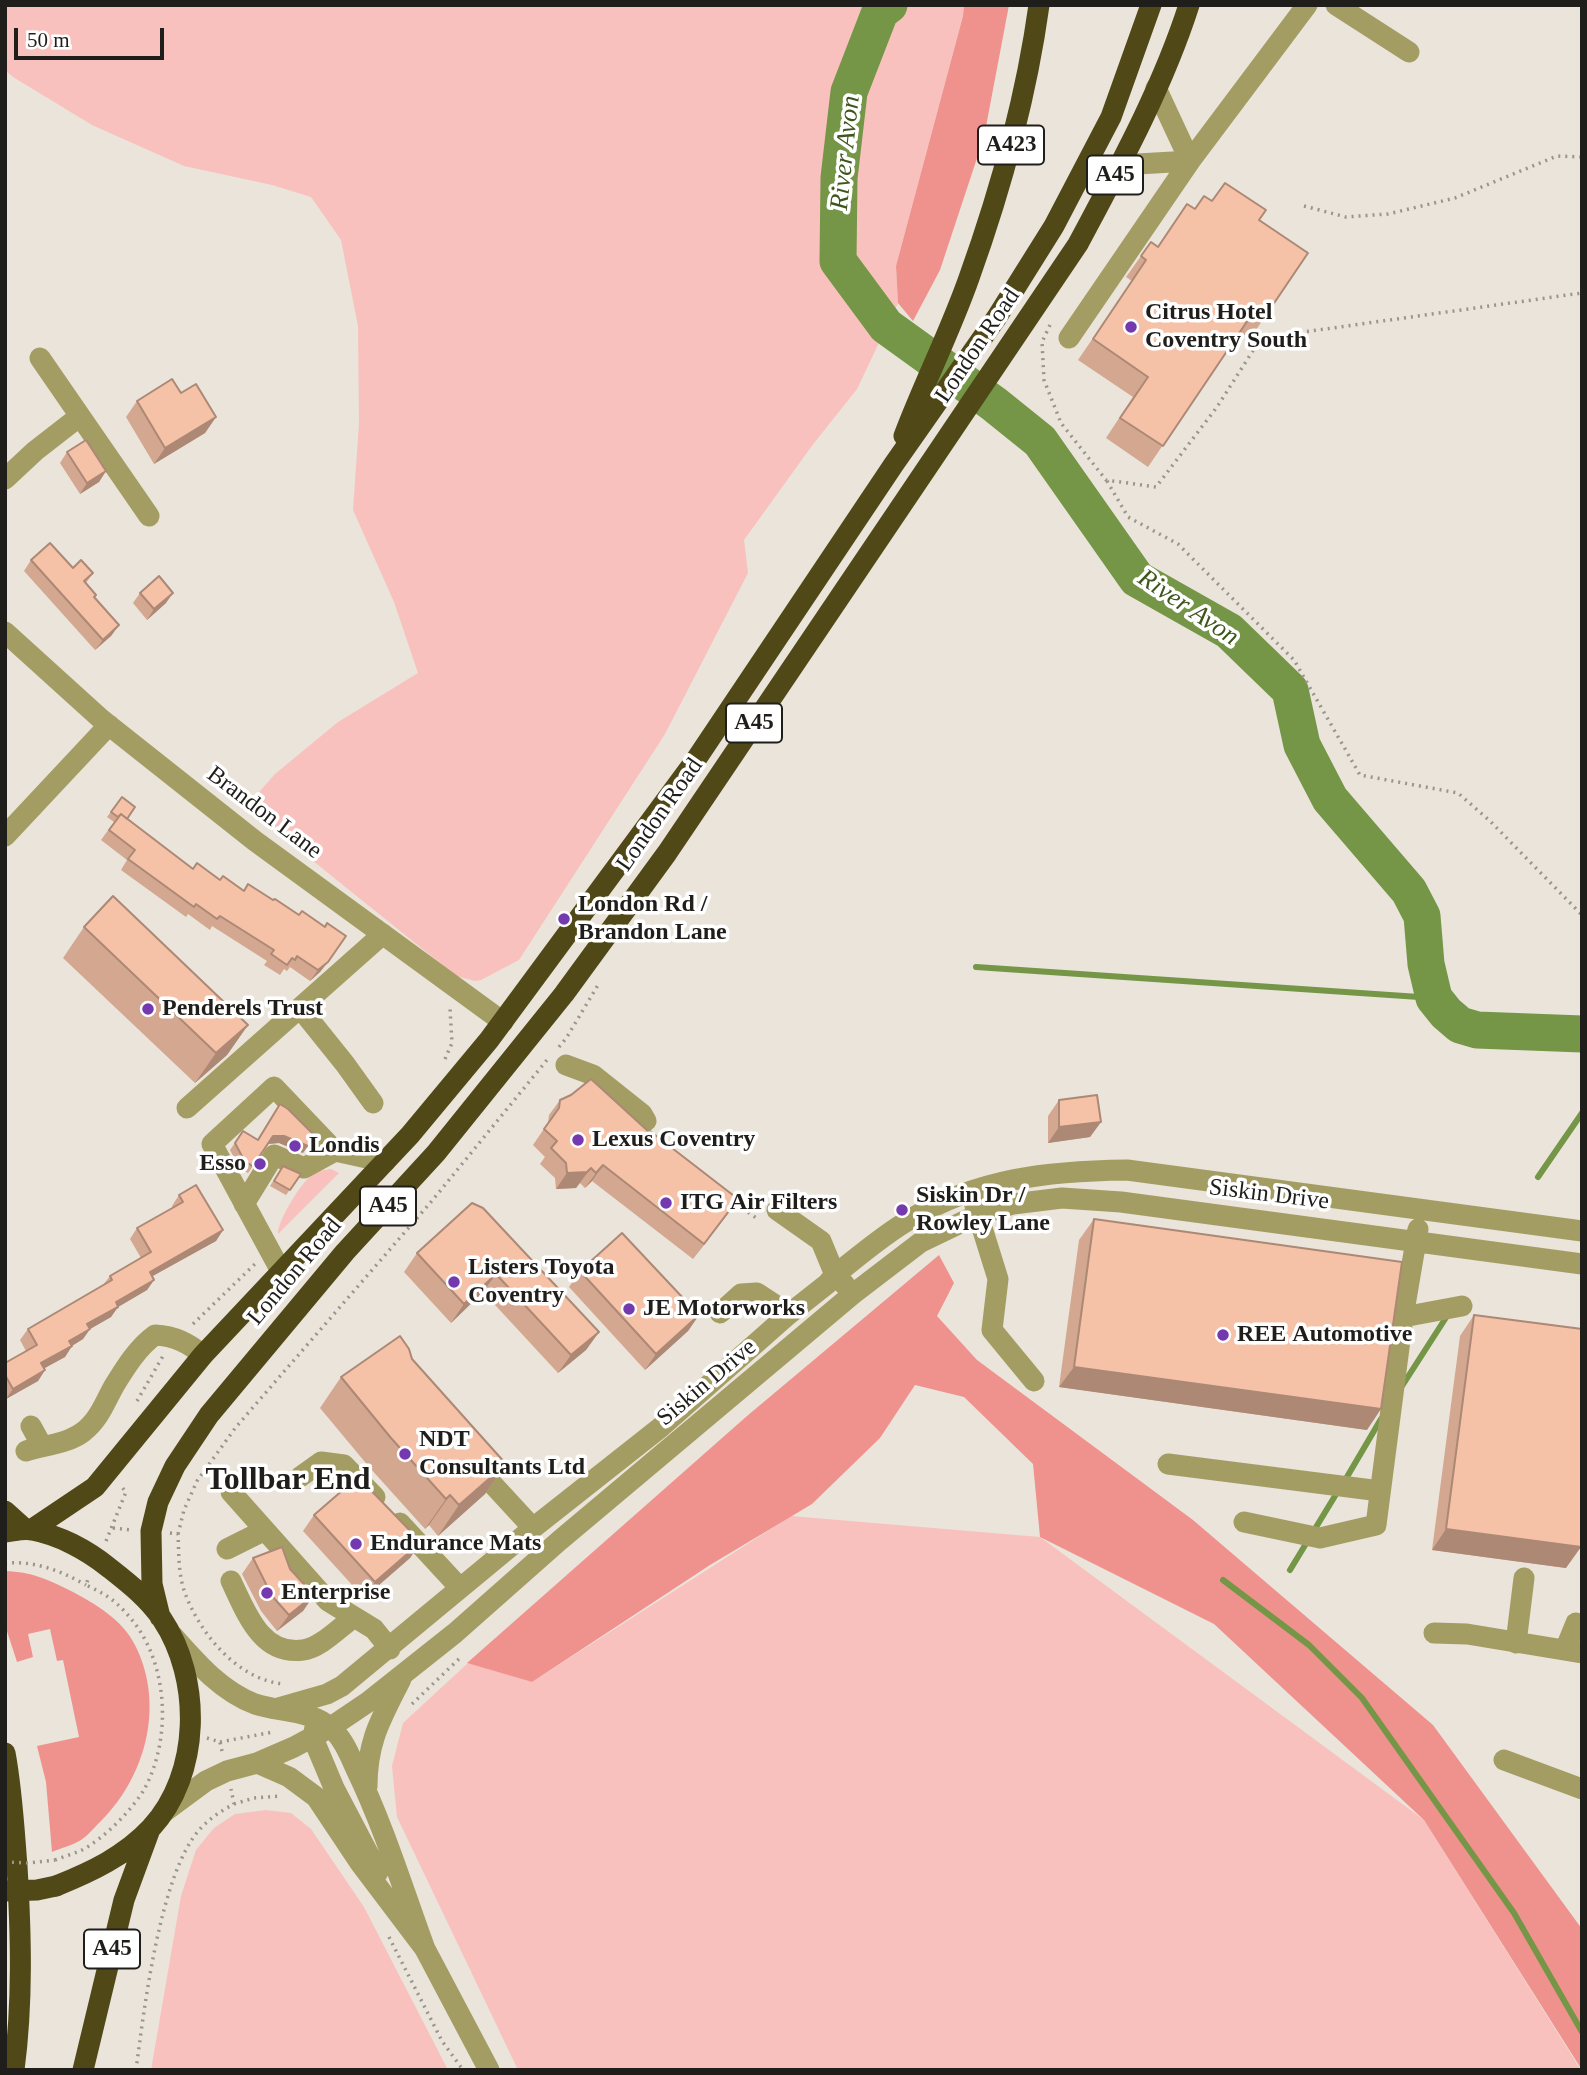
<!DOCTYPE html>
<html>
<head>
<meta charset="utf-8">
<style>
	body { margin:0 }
	#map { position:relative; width:1587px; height:2075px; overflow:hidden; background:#eae4db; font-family:"Times New Roman",serif }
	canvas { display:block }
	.frame { position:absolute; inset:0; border:7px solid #201e1b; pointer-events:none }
	.scale { position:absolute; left:14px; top:28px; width:150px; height:32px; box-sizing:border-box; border:4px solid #201e1b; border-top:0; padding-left:9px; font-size:21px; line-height:24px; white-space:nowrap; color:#201e1b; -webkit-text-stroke:5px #fff; paint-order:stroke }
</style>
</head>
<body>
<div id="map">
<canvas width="1587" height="2075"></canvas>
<div class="frame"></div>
<div class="scale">50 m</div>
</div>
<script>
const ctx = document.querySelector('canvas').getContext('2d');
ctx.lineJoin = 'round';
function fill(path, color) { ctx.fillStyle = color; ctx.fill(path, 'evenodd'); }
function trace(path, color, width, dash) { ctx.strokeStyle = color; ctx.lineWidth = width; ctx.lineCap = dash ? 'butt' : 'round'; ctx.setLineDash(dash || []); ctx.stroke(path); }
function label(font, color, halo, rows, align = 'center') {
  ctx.font = font + ' "Times New Roman",serif'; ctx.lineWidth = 7; ctx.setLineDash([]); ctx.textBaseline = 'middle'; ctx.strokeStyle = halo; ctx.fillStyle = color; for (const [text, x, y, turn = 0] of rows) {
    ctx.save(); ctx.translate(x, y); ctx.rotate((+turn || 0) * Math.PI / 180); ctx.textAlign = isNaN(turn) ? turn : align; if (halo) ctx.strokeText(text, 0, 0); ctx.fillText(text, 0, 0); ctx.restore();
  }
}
fill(new Path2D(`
	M5 5H964L963 16 896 266 898 303 857 389 811 447 744 540 748 573 665 734 519 960 481 980 475 981 456 976 246 807 275 774 338 722 418 673 394 602 353 510 359 424 358 326 341 240 311 197 272 185 184 166 92 125 13 77 5 70Z
	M331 1169 339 1173 278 1234C277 1222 303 1178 315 1173 319 1170 326 1170 331 1169Z
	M791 1516 1040 1537 1424 1820 1581 2070H905L903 2068 901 2070H518L397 1817 392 1766 403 1723 468 1663 532 1682Z
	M266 1810 291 1813 311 1829 364 1907 448 2070H151L181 1896 196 1850 214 1828 235 1814Z`), '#f9c1bd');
fill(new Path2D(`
	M964 5H1009L984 137 940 270 913 321 898 303 896 266 963 16Z
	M939 1255 954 1283 937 1316 977 1360 1193 1520 1433 1725 1582 1929V2070L1424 1820 1214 1624 1040 1537 1033 1464 964 1397 915 1385 880 1438 812 1504 710 1565 532 1682 467 1663 747 1416Z
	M5 1571C32 1572 47 1579 71 1591 94 1603 123 1620 135 1645 166 1706 145 1780 97 1825 92 1830 87 1836 81 1840 73 1845 61 1848 52 1852L46 1782 37 1746 79 1737 63 1660 57 1661 50 1629 28 1634 33 1657 17 1662 5 1625Z`), '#ef928e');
trace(new Path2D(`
	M976 967 1434 998
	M1538 1177 1582 1113
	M1402 1386 1447 1316
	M1344 1482 1381 1419
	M1290 1570 1338 1491
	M1223 1580 1309 1645 1362 1698 1514 1913 1582 2032`), '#749646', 6);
trace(new Path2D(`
	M889 5 880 12 849 92 839 178 838 261 886 326 994 404 1040 441 1137 579 1229 631 1290 690 1302 745 1330 799 1409 891 1422 916 1426 964 1434 998 1446 1013 1460 1025 1477 1030 1582 1034`), '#749646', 37);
trace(new Path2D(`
	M1304 206 1346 217 1388 214 1455 198 1557 156 1582 157
	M1050 325 1042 342 1044 380 1061 423 1106 480 1156 487 1217 407 1261 338 1582 293
	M1107 481 1128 517 1178 544 1294 660 1360 775 1458 793 1490 821 1582 915
	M559 1047 567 1037 598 985
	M445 1059 452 1043 450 1008
	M731 1200 759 1220
	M193 1324 256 1263
	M137 1401 163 1356
	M113 1528 131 1530
	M170 1533 178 1534C179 1554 178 1574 185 1593 200 1634 238 1680 284 1684
	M178 1534 184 1510 197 1481 236 1427 431 1202 547 1060
	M106 1541 126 1492 120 1485
	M5 1563C36 1561 59 1570 86 1585
	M412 1704 462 1656
	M207 1738 220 1742 222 1751
	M220 1742 273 1732
	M234 1804 254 1798 280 1796
	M55 1860C63 1857 72 1854 80 1851 103 1840 133 1809 145 1788 173 1735 168 1656 125 1612 114 1599 101 1592 86 1585L89 1576
	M389 1937 442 2041 463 2070
	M136 2070C144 2010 160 1873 200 1829 210 1818 221 1811 234 1804L231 1789`), '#99958e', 3.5, [2, 5]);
trace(new Path2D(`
	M1336 5 1409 52
	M1120 165 1190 161 1156 88
	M1069 338 1190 161 1307 5
	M40 358 80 416
	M5 479 35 451 80 416 149 516
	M5 632 101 719 255 841 503 1022
	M5 836 109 725
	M300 1008 345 1064 373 1103
	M566 1065 593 1075 642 1114 646 1121
	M187 1108 383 934
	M974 1202 998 1279 992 1330 1034 1381
	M244 1204 274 1155 304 1168 335 1151
	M777 1210 821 1241 835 1275 845 1285
	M282 1273 212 1144 274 1087 335 1151 385 1162
	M720 1313 741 1294 757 1293 789 1314
	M1403 1317 1462 1306
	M31 1426 42 1446
	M26 1451C45 1445 67 1444 83 1432 99 1420 105 1402 114 1386 125 1368 138 1347 155 1335 175 1336 188 1343 203 1355
	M473 1463 533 1528
	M1168 1464 1380 1491
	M300 1477 321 1462 344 1465 375 1497
	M231 1492 328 1601 374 1629 390 1649
	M1244 1522 1320 1538 1376 1525 1403 1317 1418 1229
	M400 1523 460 1588
	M227 1549 263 1531
	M231 1581C246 1612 261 1656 303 1650 320 1648 339 1628 353 1618
	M1434 1633 1467 1634 1582 1653
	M173 1636C197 1663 221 1691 255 1704 278 1712 312 1710 331 1728 343 1738 350 1756 356 1769 384 1827 403 1889 425 1949
	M1516 1643 1524 1578
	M1565 1650 1576 1623
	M278 1708 327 1694 342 1686 533 1528 661 1427 789 1314 827 1284 835 1275C859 1256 883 1235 909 1220 978 1178 1049 1171 1127 1170L1582 1231
	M315 1727 313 1738 334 1788 378 1872
	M1504 1760 1582 1789
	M257 1763 289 1777 316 1797 360 1863 425 1949 489 2070
	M367 1787C367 1741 381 1719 401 1679
	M164 1812 206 1781 227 1771 257 1763 294 1747 331 1727 368 1702 455 1633 559 1541 853 1294 921 1242 977 1215 1013 1204 1062 1198 1121 1202 1582 1264`), '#a49d63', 21);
trace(new Path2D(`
	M904 436C924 383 950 332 969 278 1001 189 1026 99 1039 5
	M5 1511 25 1529
	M31 1530 95 1487 203 1355 410 1135 489 1040 695 761 894 464 997 317 1054 226 1111 117 1151 5
	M5 1532C14 1531 24 1528 32 1530 59 1535 87 1550 108 1567 127 1582 148 1598 162 1619 202 1679 201 1774 151 1828 125 1856 91 1872 56 1886
	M160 1617 152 1584 151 1531 158 1502 175 1466 209 1415 345 1252 436 1153 564 994 667 853 1078 244C1119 167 1162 89 1189 5
	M5 1753C12 1790 14 1829 17 1866 21 1934 23 2002 14 2070
	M83 2070 124 1900 149 1832`), '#504917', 21);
trace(new Path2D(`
	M5 1862 29 1863 55 1860`), '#99958e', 3.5, [2, 5]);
trace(new Path2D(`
	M5 1891 37 1890 56 1886`), '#504917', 21);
fill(new Path2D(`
	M1212 201 1259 220 1264 318 1250 339 1240 332 1148 467 1106 438 1133 397 1078 360 1132 281 1126 277 1151 242 1158 247 1194 209Z
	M181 393 216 417 205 433 154 464 126 417 137 401Z
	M67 452 106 471 99 482 80 494 60 463Z
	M31 560 93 573 86 583 96 595 94 598 119 625 111 636 95 650 24 571Z
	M140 593 166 603 147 620 133 603Z
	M122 797 127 819 193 869 346 936 320 972 310 981 290 967 287 971 284 969 280 975 264 965 267 961 212 926 210 930 188 914 186 917 121 870 127 860 101 840 114 822 107 817Z
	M84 927 248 1025 227 1055 195 1083 63 958Z
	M560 1100 649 1132 738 1199 693 1259 592 1181 585 1188 580 1183 576 1188 556 1189 555 1178 540 1164 545 1157 533 1145 548 1123 549 1115Z
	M1059 1100 1101 1122 1090 1137 1048 1143V1116Z
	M275 1111 303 1153 279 1143 268 1144 248 1173 240 1169 230 1150 243 1131 257 1140Z
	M283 1166 301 1174 286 1195 270 1186Z
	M179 1195 223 1230 216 1241 152 1276 154 1280 147 1290 118 1307 111 1317 90 1329 83 1339 72 1346 65 1357 44 1368 45 1370 38 1381 6 1399 5 1363 26 1351 20 1340 28 1329 103 1285 110 1276 141 1258 130 1239 137 1228 173 1208 172 1206Z
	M472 1203 599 1332 586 1350 558 1373 483 1292 451 1323 404 1272 417 1253Z
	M1094 1219 1367 1430 1059 1387 1079 1240Z
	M580 1271 699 1315 688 1331 645 1370 569 1287Z
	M1474 1315 1566 1568 1432 1550 1460 1336Z
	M412 1359 506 1464 485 1494 438 1536 429 1525 425 1529 370 1468 320 1408 341 1377Z
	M314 1515 421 1542 410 1558 364 1598 303 1531Z
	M253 1558 290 1569 314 1595 303 1611 277 1631 261 1611 242 1574Z`), '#d3a790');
fill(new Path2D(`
	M216 417 205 433 154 464 165 448Z
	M106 471 99 482 80 494 87 483Z
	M173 593 166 603 147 620 154 609Z
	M119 625 111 636 95 650 103 640Z
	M328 962 320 972 310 981 318 970Z
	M248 1025 227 1055 195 1083 216 1053Z
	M1101 1122 1090 1137 1048 1143 1059 1127Z
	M273 1136H284L308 1146 303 1153 279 1143 268 1144Z
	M603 1165 592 1181 585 1188 596 1173Z
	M591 1168 576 1188 556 1189 567 1173Z
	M738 1199 727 1215 693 1259 704 1244Z
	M223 1230 216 1241 142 1282 150 1272Z
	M496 1274 483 1292 451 1323 464 1304Z
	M154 1280 147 1290 118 1307 111 1317 90 1329 83 1339 62 1352 69 1341 87 1324 116 1302Z
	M699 1315 688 1331 645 1370 656 1354Z
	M599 1332 586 1350 558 1373 571 1355Z
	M72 1346 65 1357 34 1374 41 1363Z
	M1074 1367 1381 1409 1367 1430 1059 1387Z
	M45 1370 38 1381 6 1399 13 1389Z
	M506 1464 485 1494 438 1536 459 1505Z
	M450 1495 429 1525 425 1529 446 1499Z
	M1446 1529 1581 1547 1566 1568 1432 1550Z
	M421 1542 410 1558 364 1598 375 1582Z
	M314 1595 303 1611 277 1631 289 1615Z`), '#ac8875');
const building = new Path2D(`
	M1225 183 1266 210 1259 220 1308 253 1264 318 1254 311 1163 446 1120 418 1148 377 1093 339 1146 260 1141 256 1151 242 1158 247 1187 204 1195 209 1204 196 1212 201Z
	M172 379 181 393 196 384 216 417 165 448 137 401Z
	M86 440 106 471 87 483 67 452Z
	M50 543 73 568 81 560 93 573 84 581 96 595 94 597 119 625 103 640 31 560Z
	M159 576 173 593 154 609 140 593Z
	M122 797 135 807 127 819 121 814 118 817 111 812Z
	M121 814 193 869 197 863 220 880 223 876 244 891 248 884 273 900 275 899 299 915 302 911 325 927 327 923 346 936 328 962 318 970 297 956 295 960 292 958 287 965 271 954 274 950 220 916 217 919 196 904 194 907 128 859 135 850 109 830Z
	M113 896 248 1025 216 1053 84 927Z
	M591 1079 649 1132 650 1131 738 1199 704 1244 603 1165 596 1173 591 1168 587 1172 567 1173 566 1163 551 1148 557 1141 544 1129 559 1108 560 1100 571 1095Z
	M1097 1095 1101 1122 1059 1127V1100Z
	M280 1104 288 1109 315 1136 308 1146 284 1136H273L253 1166 245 1162 235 1143 243 1131 258 1140Z
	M283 1166 301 1174 290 1190 274 1181Z
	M196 1185 223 1230 150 1272 154 1280 116 1302 118 1307 87 1324 90 1329 69 1341 72 1346 41 1363 45 1370 13 1389 5 1375V1363L37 1345 28 1329 112 1280 110 1276 151 1252 137 1228 183 1202 179 1195Z
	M472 1203 483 1208 599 1332 571 1355 496 1274 464 1304 417 1253Z
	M1094 1219 1402 1262 1381 1409 1074 1367Z
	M622 1233 699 1315 656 1354 580 1271Z
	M1474 1315 1582 1329 1581 1547 1446 1529Z
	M400 1336 409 1349 412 1359 506 1464 459 1505 450 1495 446 1499 391 1438 341 1377Z
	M358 1477 421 1542 375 1582 314 1515Z
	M282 1547 290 1569 314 1595 289 1615 272 1596 253 1558Z`);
fill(building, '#f5c2a7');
trace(building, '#ac8875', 2);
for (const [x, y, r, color] of [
	[1131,327,7,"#7539af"],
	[564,919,7,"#7539af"],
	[148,1009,7,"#7539af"],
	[578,1140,7,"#7539af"],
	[295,1146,7,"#7539af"],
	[260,1164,7,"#7539af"],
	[666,1203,7,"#7539af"],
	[902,1210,7,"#7539af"],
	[454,1282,7,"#7539af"],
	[629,1309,7,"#7539af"],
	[1223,1335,7,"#7539af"],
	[405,1454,7,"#7539af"],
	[356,1544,7,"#7539af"],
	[267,1593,7,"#7539af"]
]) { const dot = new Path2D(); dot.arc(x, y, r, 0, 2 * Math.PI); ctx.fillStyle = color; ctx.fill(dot); trace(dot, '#fff', 2.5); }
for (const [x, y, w] of [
	[1011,145,66],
	[1115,175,56],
	[754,723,56],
	[388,1206,56],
	[112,1949,56]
]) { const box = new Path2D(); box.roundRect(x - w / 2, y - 19.5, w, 39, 5); ctx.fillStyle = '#fff'; ctx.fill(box); trace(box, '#201e1b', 2); }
label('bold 23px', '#201e1b', null, [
	["A423",1011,145],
	["A45",1115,175],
	["A45",754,723],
	["A45",388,1206],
	["A45",112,1949]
]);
label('bold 24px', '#201e1b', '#fff', [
	["Citrus Hotel",1145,313],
	["Coventry South",1145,341],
	["London Rd /",578,905],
	["Brandon Lane",578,933],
	["Penderels Trust",162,1009],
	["Lexus Coventry",592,1140],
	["Londis",309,1146],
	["Esso",246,1164,"right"],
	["Siskin Dr /",916,1196],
	["Rowley Lane",916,1224],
	["ITG Air Filters",680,1203],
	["Listers Toyota",468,1268],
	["Coventry",468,1296],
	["JE Motorworks",643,1309],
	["REE Automotive",1237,1335],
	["NDT",419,1440],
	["Consultants Ltd",419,1468],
	["Endurance Mats",370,1544],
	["Enterprise",281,1593]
], 'left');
label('24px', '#201e1b', '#fff', [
	["London Road",978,346,-56],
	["Brandon Lane",264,813,37],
	["London Road",660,815,-55],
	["Siskin Drive",1269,1195,7],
	["London Road",295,1272,-50],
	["Siskin Drive",707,1383,-40]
]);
label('italic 26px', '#3e551c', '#fff', [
	["River Avon",846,153,-84],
	["River Avon",1188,608,34]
]);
label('bold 32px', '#201e1b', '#fff', [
	["Tollbar End",288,1481]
]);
</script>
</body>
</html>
